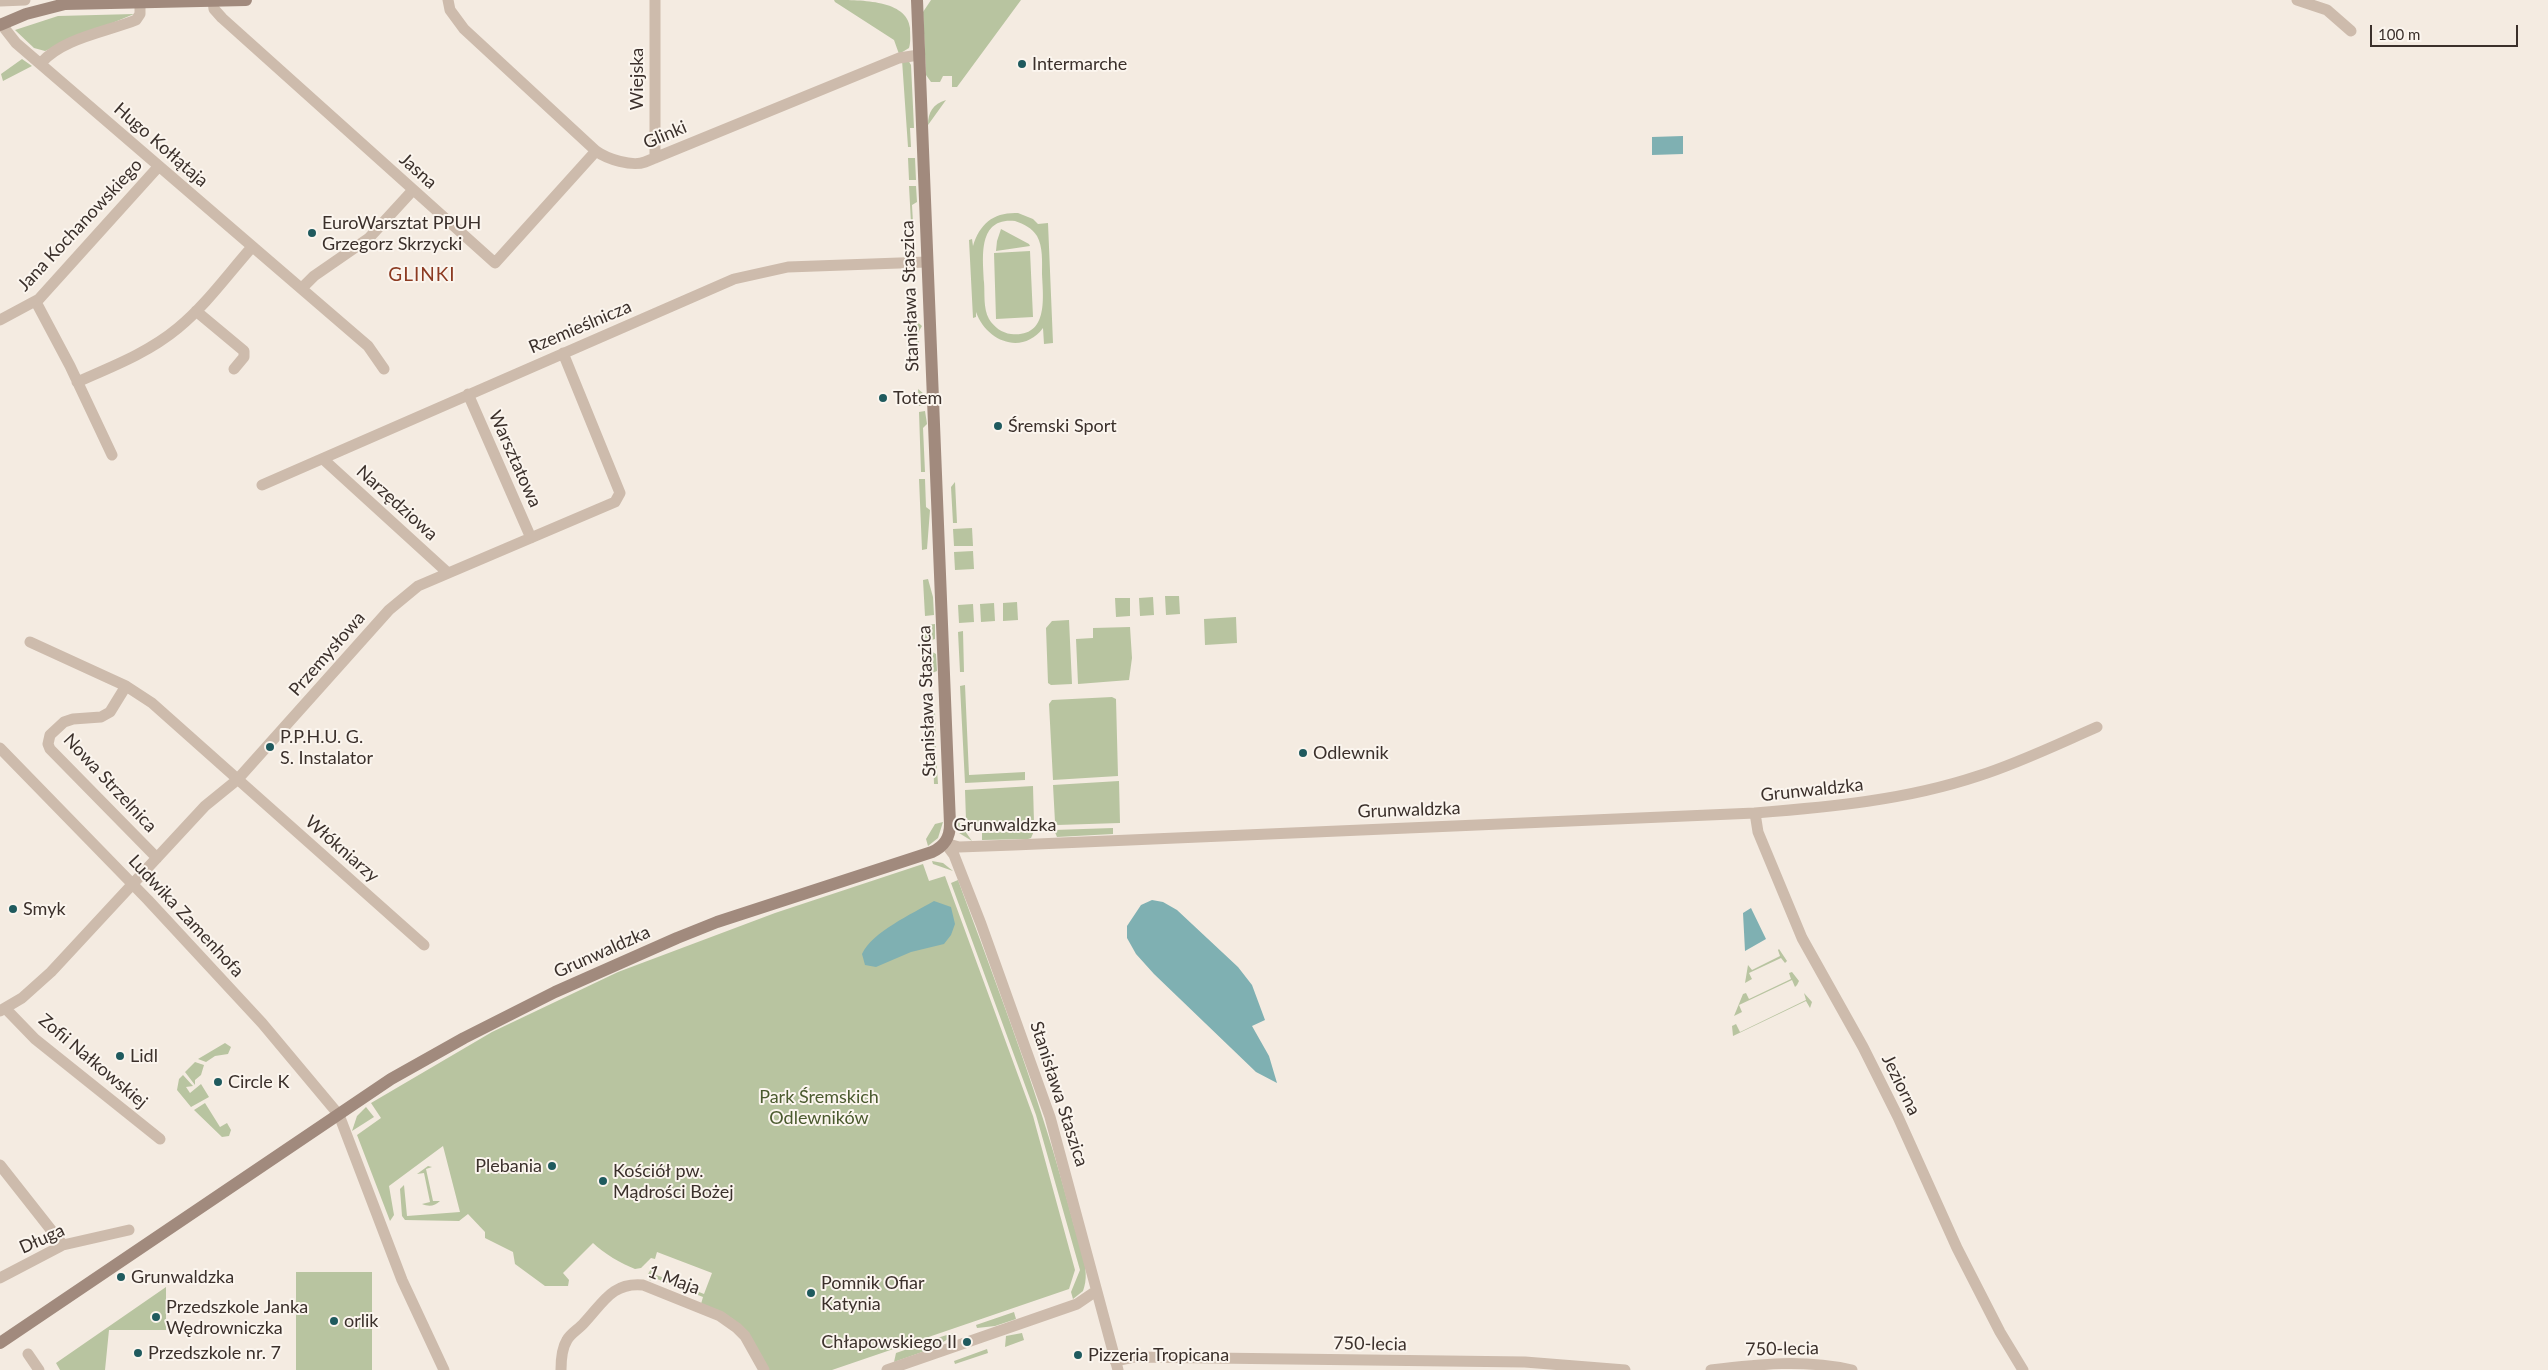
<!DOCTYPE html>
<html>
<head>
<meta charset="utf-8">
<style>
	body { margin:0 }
	#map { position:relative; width:2548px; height:1370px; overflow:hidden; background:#f4ebe1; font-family:Lato,sans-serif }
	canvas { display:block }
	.scale { position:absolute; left:2370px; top:25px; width:148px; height:22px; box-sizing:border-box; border:2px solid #3b302b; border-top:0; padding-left:6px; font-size:15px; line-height:18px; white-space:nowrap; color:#3b302b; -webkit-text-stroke:4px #fbf5ee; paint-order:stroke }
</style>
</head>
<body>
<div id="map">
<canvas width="2548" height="1370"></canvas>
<div class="scale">100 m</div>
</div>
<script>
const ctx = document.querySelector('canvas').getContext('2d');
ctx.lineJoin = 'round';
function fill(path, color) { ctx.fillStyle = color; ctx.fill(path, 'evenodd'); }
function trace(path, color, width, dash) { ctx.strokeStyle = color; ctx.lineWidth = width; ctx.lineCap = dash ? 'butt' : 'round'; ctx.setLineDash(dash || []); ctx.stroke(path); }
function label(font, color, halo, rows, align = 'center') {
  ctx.font = font + ' Lato,sans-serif'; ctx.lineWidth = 4; ctx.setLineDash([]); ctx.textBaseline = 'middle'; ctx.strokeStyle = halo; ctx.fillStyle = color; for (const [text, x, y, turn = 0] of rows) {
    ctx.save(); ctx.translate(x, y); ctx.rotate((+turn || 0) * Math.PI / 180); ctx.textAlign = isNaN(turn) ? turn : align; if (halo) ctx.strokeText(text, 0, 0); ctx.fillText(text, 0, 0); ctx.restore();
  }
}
fill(new Path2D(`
	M834 0C862 0 907 0 910 28 910 35 911 42 909 48L899 54 894 40 835 2Z
	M931 0H1021L957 87H952V76H943L940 82H931L926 75 923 12Z
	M134 14 45 51 34 48 15 30 58 16Z
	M22 59 32 66 3 81 1 74Z
	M902 60H908L911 65 914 128H910L911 147H908Z
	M946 100 928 125C928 112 933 104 946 100Z
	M908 158H915L916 180H909Z
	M909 186H916L917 202 912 205 913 223H911Z
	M1018 213 1033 219 1038 224 1048 223 1053 343 1044 344 1043 328C1022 356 986 341 976 312V317L973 318 969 240 972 239 973 246C980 223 994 212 1018 213ZM1015 221C1024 224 1032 228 1037 236 1043 247 1042 261 1042 274 1043 297 1049 338 1011 334 1002 333 994 327 989 319 983 308 985 294 984 282 983 258 977 217 1015 221Z
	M1001 229 1029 244 1030 246 996 251 997 241Z
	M1030 251 1033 317 996 319 994 253Z
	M915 320 922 326 919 331V343H916Z
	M918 389 924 394 926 405 919 406Z
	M925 411 927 424 923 428 925 472H921L919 412Z
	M919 479H925L926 507 930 510 927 549 922 550Z
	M955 482 957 523H953L951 487Z
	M972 528 973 546H954L953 529Z
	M973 551 974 569 955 570 954 552Z
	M928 579 933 597 934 615 925 616 923 580Z
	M1165 596H1179L1180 614 1166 615Z
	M1153 597 1154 615 1140 616 1139 598Z
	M1115 598H1130V616L1116 617Z
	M1017 602 1018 620 1003 621V603Z
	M994 603 995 621 981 622 980 604Z
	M973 604 974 622 959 623 958 605Z
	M1236 617 1237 643 1205 645 1204 619Z
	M1069 620 1072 684 1051 685 1048 683 1046 628 1052 621Z
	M935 624V639L925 642V625Z
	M1130 627 1132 658 1129 680 1078 684 1076 639 1093 638V628Z
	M963 631 964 672H960L958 632Z
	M929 650 936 654 937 671 930 674Z
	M965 685 969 775 1025 772V780L965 783 960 686Z
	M1112 697 1116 699 1118 776 1053 780 1049 704 1052 700Z
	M931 713H935L936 749 933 750Z
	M936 755 938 784H934L933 756Z
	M1119 781 1120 823 1057 825 1055 822 1053 785Z
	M1033 786 1034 823 1032 826 973 829 966 820 965 790Z
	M956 821H958L972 841 959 833Z
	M943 822 938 838 928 846 926 839 935 824Z
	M1113 828V834L1057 837 1054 830Z
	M1034 831 1031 838 1028 839 982 840V833Z
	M932 861 943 863 953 871 933 864Z
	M923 864 929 881 945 876 1033 1116 1075 1270 1069 1289 832 1370H769C748 1332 744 1319 701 1304L703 1297 652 1277 650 1281 648 1274 651 1269 655 1268 654 1274 704 1294 712 1273 657 1252 655 1259 651 1258 641 1268 635 1269C622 1264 603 1253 593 1243L563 1273 569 1280 568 1286H545L515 1264 513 1252 485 1238V1232L468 1214 459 1221 405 1220 402 1216 400 1189 404 1185 407 1216 460 1212 443 1146 389 1186 394 1215 390 1221 357 1135 381 1118 371 1103 492 1032 618 972 775 913Z
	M958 880C999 992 1042 1102 1072 1218 1077 1240 1092 1269 1083 1291L1073 1299 1071 1292 1080 1270 1036 1115 951 883Z
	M1779 949 1787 961 1785 963 1781 958 1749 973 1752 979 1745 983 1748 965 1752 970 1780 956 1778 950Z
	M1792 972 1799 981 1797 985 1795 987 1792 980 1739 1005 1742 1012 1734 1016 1743 994 1746 993 1749 999 1791 979 1789 973Z
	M1804 993 1812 1002 1810 1008 1806 1001 1733 1036 1732 1026 1736 1024 1740 1032 1806 1000Z
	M225 1043 231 1047 228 1054 215 1056 206 1062 198 1059Z
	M195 1062 204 1065 201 1075 195 1080V1085L185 1072Z
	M183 1075 193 1086 186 1087 190 1093 201 1084 209 1097 191 1107 177 1090 179 1079Z
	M205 1103 220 1127 227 1123 231 1130 229 1136 222 1137 194 1110Z
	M366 1107 374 1117 352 1131 357 1116Z
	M428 1166 432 1167 426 1169 433 1201H440C435 1206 429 1207 422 1204L430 1202 424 1173 417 1174Z
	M296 1272H372V1370H296Z
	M166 1287V1330H109L105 1370H60L56 1363Z
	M1014 1312 1016 1319 995 1326 977 1328 976 1325Z
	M953 1333 954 1335 934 1348 931 1340Z
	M1022 1333 1024 1340 1005 1347 1006 1336Z
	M925 1343 928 1350 894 1362 896 1353Z
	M987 1349 988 1353 955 1364 954 1361Z`), '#b8c4a0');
fill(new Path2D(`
	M1683 136V154L1652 155V137Z
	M1152 900 1163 902 1177 910 1238 967 1252 985 1265 1020 1252 1026 1269 1056 1277 1083 1256 1072 1154 974 1136 954 1127 938V926L1141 905Z
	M934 901 951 907 955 924 951 935 944 944 911 952 876 967 865 965 862 954C872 932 912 914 934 901Z
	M1751 908 1766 939 1745 951 1743 913Z`), '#7fb0b2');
trace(new Path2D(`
	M448 0 450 10 464 29 596 151C607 159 632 167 645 162L899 58 919 55
	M2297 0 2327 10 2351 31
	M0 1 25 0
	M213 1 214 9 222 18 495 263 596 151
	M1 24 16 43 368 346 384 369
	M41 63C63 38 106 32 136 20L140 14V2
	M655 158V0
	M302 288 314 276 369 238 413 190
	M36 302 70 366 112 455
	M196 311 244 351V357L234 369
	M0 320 39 299 159 166
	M77 382C111 367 148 353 178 328 206 305 228 274 252 247
	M468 394 531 538
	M323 459 448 573
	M262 485 734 279 788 267 927 262
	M30 642 126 686 152 703 424 945
	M126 686 110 712 101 717 73 719 64 722 50 735 48 744 50 749 157 858
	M0 748 148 900 262 1023 339 1115 402 1280 444 1370
	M1755 813 1758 832 1802 938 1863 1047 1898 1117 1957 1248 2000 1332 2023 1370
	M945 843 959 847 1014 845 1755 813C1830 807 1906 800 1978 776 2019 763 2058 744 2097 727
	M945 843 954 855 981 924 1050 1117 1118 1370
	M5 1008 35 1039 160 1139
	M0 1011 22 998 51 972 205 806 237 780 389 610 418 586 615 502 620 493 563 353
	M0 1165 63 1245
	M0 1278 63 1245 129 1230
	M28 1354 39 1370
	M1115 1361 1134 1357 1525 1362 1625 1370
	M561 1370C561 1360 562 1348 567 1340 571 1333 579 1329 584 1323 603 1303 612 1282 643 1285L720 1316 737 1328 745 1336 764 1370
	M887 1370 1077 1304 1096 1291
	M1711 1370C1759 1364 1804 1359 1852 1370`), '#cdbbac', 11);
trace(new Path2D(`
	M0 25 26 14 65 4 246 0
	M0 1343 391 1079 464 1038 555 992 677 938 717 922 932 852C945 846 950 837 950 824L917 0`), '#a18a7d', 12);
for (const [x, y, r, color] of [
	[1022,64,5,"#1f5a5e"],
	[312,233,5,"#1f5a5e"],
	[883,398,5,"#1f5a5e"],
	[998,426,5,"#1f5a5e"],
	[270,747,5,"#1f5a5e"],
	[1303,753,5,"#1f5a5e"],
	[13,909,5,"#1f5a5e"],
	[120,1056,5,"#1f5a5e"],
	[218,1082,5,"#1f5a5e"],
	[552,1166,5,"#1f5a5e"],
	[603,1181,5,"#1f5a5e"],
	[121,1277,5,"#1f5a5e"],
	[811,1293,5,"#1f5a5e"],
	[156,1317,5,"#1f5a5e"],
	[334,1321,5,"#1f5a5e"],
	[967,1342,5,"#1f5a5e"],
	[138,1353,5,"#1f5a5e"],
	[1078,1355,5,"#1f5a5e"]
]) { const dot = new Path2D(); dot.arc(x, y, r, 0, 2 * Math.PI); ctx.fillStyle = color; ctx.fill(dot); trace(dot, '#fbf5ee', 2); }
label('18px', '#3b302b', '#fbf5ee', [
	["Intermarche",1032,64],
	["EuroWarsztat PPUH",322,223],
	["Grzegorz Skrzycki",322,244],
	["Totem",893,398],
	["Śremski Sport",1008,426],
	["P.P.H.U. G.",280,737],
	["S. Instalator",280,758],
	["Odlewnik",1313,753],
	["Smyk",23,909],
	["Lidl",130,1056],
	["Circle K",228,1082],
	["Plebania",542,1166,"right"],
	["Kościół pw.",613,1171],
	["Mądrości Bożej",613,1192],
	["Grunwaldzka",131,1277],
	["Pomnik Ofiar",821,1283],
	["Katynia",821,1304],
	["Przedszkole Janka",166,1307],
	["Wędrowniczka",166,1328],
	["orlik",344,1321],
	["Chłapowskiego II",957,1342,"right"],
	["Przedszkole nr. 7",148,1353],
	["Pizzeria Tropicana",1088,1355]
], 'left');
label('18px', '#3b302b', '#fbf5ee', [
	["Wiejska",637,79,-90],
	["Glinki",665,135,-23],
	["Hugo Kołłątaja",161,145,41],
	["Jasna",418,171,42],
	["Jana Kochanowskiego",80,225,-47],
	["Stanisława Staszica",910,296,-92],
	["Rzemieślnicza",580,327,-23],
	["Warsztatowa",515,459,66],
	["Narzędziowa",397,503,42],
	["Przemysłowa",327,654,-49],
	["Stanisława Staszica",927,701,-92],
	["Nowa Strzelnica",110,783,47],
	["Grunwaldzka",1812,790,-6],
	["Grunwaldzka",1409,810,-2],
	["Grunwaldzka",1005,825],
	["Włókniarzy",342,849,41],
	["Ludwika Zamenhofa",186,916,47],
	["Grunwaldzka",602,952,-24],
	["Zofii Nałkowskiej",93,1061,40],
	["Jeziorna",1901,1085,64],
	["Stanisława Staszica",1059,1094,72],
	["Długa",42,1239,-24],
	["1 Maja",674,1280,20],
	["750-lecia",1370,1344,1],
	["750-lecia",1782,1349,-1]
]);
label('18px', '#4a5a2e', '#fbf5ee', [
	["Park Śremskich",819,1097],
	["Odlewników",819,1118]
]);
ctx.letterSpacing = '1px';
label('19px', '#8c3b22', '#fbf5ee', [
	["GLINKI",422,275]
]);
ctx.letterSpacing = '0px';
</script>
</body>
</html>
